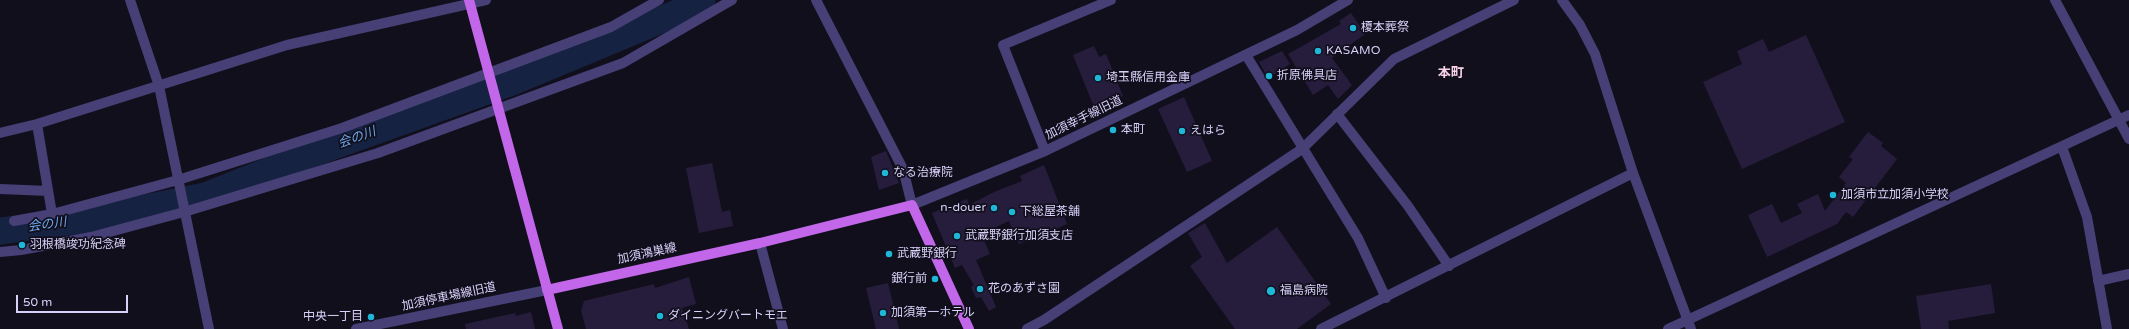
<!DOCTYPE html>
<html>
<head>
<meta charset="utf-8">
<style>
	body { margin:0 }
	#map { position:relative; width:2129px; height:329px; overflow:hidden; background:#120f1d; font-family:"Varela Round",sans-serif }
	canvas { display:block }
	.scale { position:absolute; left:16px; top:295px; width:112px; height:18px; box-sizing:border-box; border:2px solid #d9d1f9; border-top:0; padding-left:5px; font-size:12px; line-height:14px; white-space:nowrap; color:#d9d1f9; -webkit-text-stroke:3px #120f1d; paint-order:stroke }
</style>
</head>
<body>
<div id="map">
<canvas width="2129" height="329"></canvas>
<div class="scale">50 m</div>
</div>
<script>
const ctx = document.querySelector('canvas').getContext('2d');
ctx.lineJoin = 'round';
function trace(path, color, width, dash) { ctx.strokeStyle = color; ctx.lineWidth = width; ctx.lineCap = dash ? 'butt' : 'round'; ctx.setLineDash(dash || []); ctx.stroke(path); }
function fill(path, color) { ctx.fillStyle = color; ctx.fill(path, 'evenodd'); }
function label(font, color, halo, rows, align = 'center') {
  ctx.font = font + ' "Varela Round","Noto Sans JP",sans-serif'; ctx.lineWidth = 3.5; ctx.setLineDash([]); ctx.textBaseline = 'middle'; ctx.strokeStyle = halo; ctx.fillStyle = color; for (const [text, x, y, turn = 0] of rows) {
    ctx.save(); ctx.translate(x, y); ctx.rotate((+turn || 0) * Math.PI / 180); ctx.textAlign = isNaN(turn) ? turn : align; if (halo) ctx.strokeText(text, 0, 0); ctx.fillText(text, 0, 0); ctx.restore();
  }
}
trace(new Path2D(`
	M0 231 90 219 205 196 303 157 512 82 675 14 702 0`), '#152241', 27);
fill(new Path2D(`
	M1351 13 1365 34 1332 58 1352 85 1338 99 1328 85 1313 95 1288 54 1341 24 1339 21Z
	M1806 35 1845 122 1742 169 1703 82 1742 64 1737 51 1763 39 1769 52Z
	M1094 46 1099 57 1106 54 1123 96 1094 107 1073 55Z
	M1282 51 1290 64 1268 78 1259 62Z
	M1184 97 1212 161 1187 172 1158 109Z
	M1868 132 1883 143 1881 146 1897 159 1853 217 1846 212 1837 224 1767 257 1748 215 1772 204 1781 223 1802 213 1797 204 1818 194 1825 211 1846 183 1839 177 1853 159 1849 157Z
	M886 151 899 183 879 190 871 157Z
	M712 163 722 212 730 210 733 226 699 233 686 168Z
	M1044 165 1067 224 1056 229 1058 234 1047 239 1044 232 1019 244 1009 221 981 234 990 254 976 260 996 307 989 311 981 297 976 298 971 287 974 285 962 265 955 268 932 213 967 199 969 205 994 192 1022 181 1020 176Z
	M1205 223 1227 263 1277 227 1331 304 1297 329H1235L1190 266 1202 257 1188 233Z
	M689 277 696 304 682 308 689 329H586L581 311 584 301 654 284 655 288Z
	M888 283 899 329H876L866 288Z
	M1991 284 1995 313 1948 321 1949 329H1921L1916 296Z
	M531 312 535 329H466L465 324 515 313 516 316Z`), '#261d3c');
trace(new Path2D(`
	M130 0 159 86 209 329
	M816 0 903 169 912 205 1045 151 1297 30 1348 0
	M1562 0 1580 25 1595 54 1633 173 1691 329
	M2055 0 2129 139
	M1246 55 1358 238 1386 298
	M1337 114 1408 206 1449 266
	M37 124 52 214
	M0 133 37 124 287 45 486 0
	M2062 147 2087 217 2107 329
	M1045 151 1003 45 1111 0
	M0 189 48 191
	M14 221 52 214 178 180 342 128 611 27 659 0
	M760 243 783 329
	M0 252 21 250 91 237 184 212 378 153 623 63 732 0
	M2098 281 2129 274
	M356 329 547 290
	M1027 329 1044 320 1302 149 1394 59 1514 0
	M1321 329 1633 173
	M1668 329 2129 115`), '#464076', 10);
trace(new Path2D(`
	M469 0 558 329
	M547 290 760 243 912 205 969 329`), '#c367ea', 10);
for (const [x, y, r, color] of [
	[1353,28,4,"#1eb7d8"],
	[1318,51,4,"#1eb7d8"],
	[1269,76,4,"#1eb7d8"],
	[1098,78,4,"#1eb7d8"],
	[1113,130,4,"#1eb7d8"],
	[1182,131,4,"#1eb7d8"],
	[885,173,4,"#1eb7d8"],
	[1833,195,4,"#1eb7d8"],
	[994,208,4,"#1eb7d8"],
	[1012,212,4,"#1eb7d8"],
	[957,236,4,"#1eb7d8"],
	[22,245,4,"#1eb7d8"],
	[889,254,4,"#1eb7d8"],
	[935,279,4,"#1eb7d8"],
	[980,289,4,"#1eb7d8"],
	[1271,291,5,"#1eb7d8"],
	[883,313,4,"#1eb7d8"],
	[660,316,4,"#1eb7d8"],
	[371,317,4,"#1eb7d8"]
]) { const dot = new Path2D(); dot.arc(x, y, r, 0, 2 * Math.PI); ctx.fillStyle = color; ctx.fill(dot); trace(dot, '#120f1d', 1.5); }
label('12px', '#d9d1f9', '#120f1d', [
	["榎本葬祭",1361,28],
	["KASAMO",1326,51],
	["折原佛具店",1277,76],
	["埼玉縣信用金庫",1106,78],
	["本町",1121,130],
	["えはら",1190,131],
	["なる治療院",893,173],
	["加須市立加須小学校",1841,195],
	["n-douer",986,208,"right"],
	["下総屋茶舗",1020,212],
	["武蔵野銀行加須支店",965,236],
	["羽根橋竣功紀念碑",30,245],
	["武蔵野銀行",897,254],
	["銀行前",927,279,"right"],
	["花のあずさ園",988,289],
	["福島病院",1280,291],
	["加須第一ホテル",891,313],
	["ダイニングバートモエ",668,316],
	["中央一丁目",363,317,"right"]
], 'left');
label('12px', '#d9d1f9', '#120f1d', [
	["加須幸手線旧道",1084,118,-26],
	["加須鴻巣線",647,254,-12],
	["加須停車場線旧道",449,297,-12]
]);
label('bold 13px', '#f9d3e8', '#120f1d', [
	["本町",1451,74]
]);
label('italic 13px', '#6da7eb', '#120f1d', [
	["会の川",357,138,-20],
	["会の川",47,225,-8]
]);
</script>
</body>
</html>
